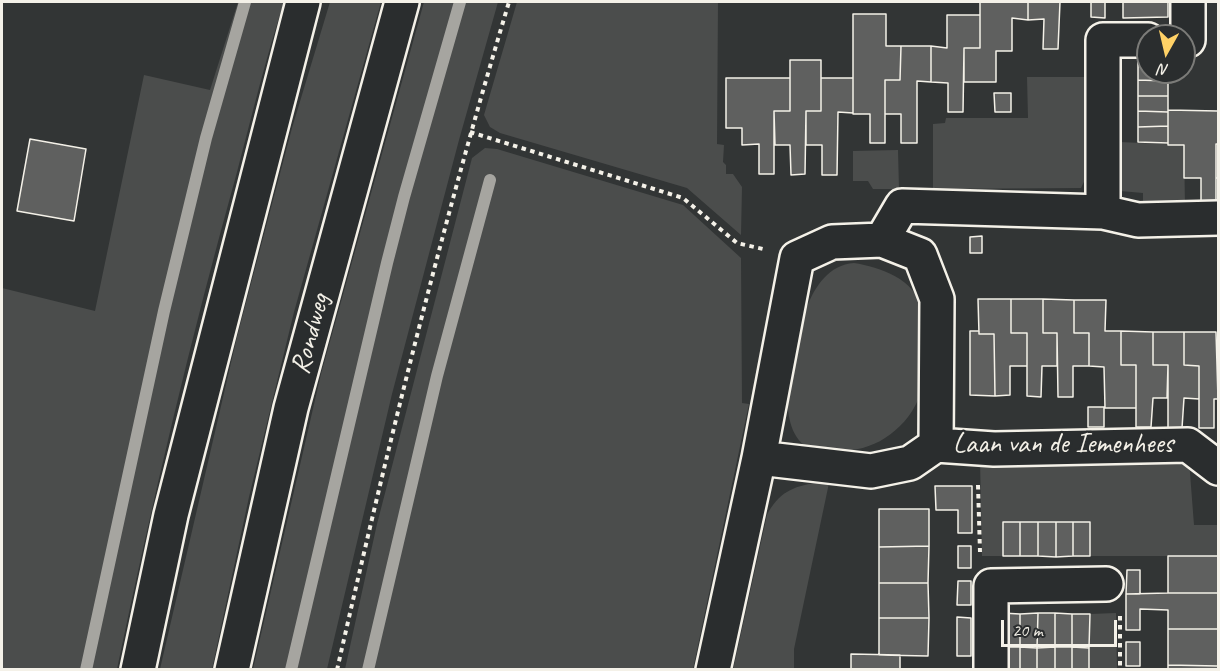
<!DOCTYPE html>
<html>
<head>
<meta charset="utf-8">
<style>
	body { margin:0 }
	#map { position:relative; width:1220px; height:671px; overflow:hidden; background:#323535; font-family:Caveat,sans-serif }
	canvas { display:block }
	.frame { position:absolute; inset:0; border:3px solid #f4f1e8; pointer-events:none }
	.north { position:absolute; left:1136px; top:24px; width:60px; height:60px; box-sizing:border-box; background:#2a2d2e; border:2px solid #7b7b78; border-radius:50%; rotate:188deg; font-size:16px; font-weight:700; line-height:24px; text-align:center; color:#f4f1e8 }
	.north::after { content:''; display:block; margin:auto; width:21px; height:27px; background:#ffd166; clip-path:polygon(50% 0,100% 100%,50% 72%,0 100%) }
	.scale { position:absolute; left:1001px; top:620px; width:116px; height:27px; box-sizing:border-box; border:3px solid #f4f1e8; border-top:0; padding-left:8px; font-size:18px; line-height:21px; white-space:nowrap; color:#f4f1e8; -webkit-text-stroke:4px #2a2d2e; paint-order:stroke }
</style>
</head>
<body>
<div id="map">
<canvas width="1220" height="671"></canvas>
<div class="frame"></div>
<div class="north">N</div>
<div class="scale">20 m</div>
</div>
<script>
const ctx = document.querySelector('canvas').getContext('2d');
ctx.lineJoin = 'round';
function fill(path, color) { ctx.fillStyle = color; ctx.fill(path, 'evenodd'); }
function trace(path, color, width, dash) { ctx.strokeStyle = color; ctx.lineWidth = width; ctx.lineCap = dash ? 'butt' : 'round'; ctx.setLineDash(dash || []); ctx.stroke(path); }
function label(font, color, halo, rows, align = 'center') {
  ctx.font = font + ' Caveat,sans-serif'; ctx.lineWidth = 4.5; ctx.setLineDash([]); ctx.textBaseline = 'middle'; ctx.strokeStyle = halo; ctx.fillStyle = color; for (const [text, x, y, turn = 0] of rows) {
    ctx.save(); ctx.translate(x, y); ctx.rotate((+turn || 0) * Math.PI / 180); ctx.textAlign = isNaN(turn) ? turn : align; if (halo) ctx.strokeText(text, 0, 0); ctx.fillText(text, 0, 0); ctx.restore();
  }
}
fill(new Path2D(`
	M238 2H284C266 57 252 115 237 172 191 337 152 502 117 669H2V288L95 311 144 75 210 90Z
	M330 2H381L294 312 249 497 212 669H160L237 337 292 128Z
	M424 2H498L459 140 392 394 327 669H253L321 374Z
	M517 2H718L717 144 724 145 723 162 726 165V174H733L742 187 741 235 687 188 500 133 490 127 484 115Z
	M1027 77H1091V167L1081 188 933 189V124L945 123 946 118H1028Z
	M1120 142 1184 145 1185 206H1143V193L1120 191Z
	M485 148 497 149 683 205 741 258 742 403 749 404 693 669H345L377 524 472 158Z
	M898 150 899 189H873L868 181H853V151Z
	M854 263C880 267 915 279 922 309 923 316 922 325 922 332 921 351 925 383 918 400 911 416 899 429 885 438 870 448 851 452 833 451 827 451 820 452 814 450 794 445 787 419 788 401L807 307C815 286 829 265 854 263Z
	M980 460H1189L1194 525H1218V556H1090V522H1003V556H982Z
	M816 483H829L794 649V669L733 670 767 515C778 493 793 486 816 483Z
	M1116 613 1117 669 1089 670 1090 614Z`), '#4b4d4c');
trace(new Path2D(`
	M86 670 164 311 206 138 245 2
	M291 670 387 263 404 197 460 2
	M368 670 437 376 490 180`), '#a6a5a0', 12);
const building = new Path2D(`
	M980 2H1028V20L1012 18V51H996V82H964V48H980Z
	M1028 2H1060L1058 49H1043L1044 19 1028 20Z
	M1091 2H1105V18L1091 17Z
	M1123 2H1168V17L1123 18Z
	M853 14H886V46H901L900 80H885V143H870V114H853Z
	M947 15H980V48H964L963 112H948V83L931 82V46L947 48Z
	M901 46H931V82L917 81V143H901V114H885V80H900Z
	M1138 49H1148V65H1138Z
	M790 60H821V111H806L805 174 791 175 790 145H775L774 111H790Z
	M1138 65H1148V72H1169L1168 81 1138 80Z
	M726 78H790V111H774V174H759V144L742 145V128H726Z
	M821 78H853V113L838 112 837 175H822V145H806V111H821Z
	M1138 80 1168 81V96H1138Z
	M994 93H1011V112H995Z
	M1138 96H1168V112L1138 111Z
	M1168 110 1218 111V144H1216V207H1201V178H1184V145H1168Z
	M1138 111 1168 112V126L1138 127Z
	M1168 126V143L1138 142V127Z
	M30 139 86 149 74 221 17 211Z
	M1216 144H1218V178H1216Z
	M982 236V253H970V237Z
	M978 299H1011V333H1027V366H1010V395L995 396 994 334H979Z
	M1011 299H1043V333H1057V366H1042L1041 397 1027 396V333H1011Z
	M1043 299 1074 300V333H1089V366H1073V397H1058L1057 333H1043Z
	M1074 300H1106L1105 331H1121V365H1136V408H1105L1104 367 1089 366V333H1074Z
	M970 331H979V334H994L995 396 970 395Z
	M1121 331 1153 332V365H1168L1167 398H1153L1151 427H1136V365H1121Z
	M1153 332H1184V365L1199 366V399L1184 398 1182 428H1168V365H1153Z
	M1184 332H1216L1218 399H1214V428H1199V366L1184 365Z
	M1088 407H1104V427H1088Z
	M935 486H972V533H958V510H936Z
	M879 509H929V546L879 547Z
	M1003 522H1020V556H1003Z
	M1020 522H1038V556H1020Z
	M1038 522H1056V557L1038 556Z
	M1056 522H1073V556L1056 557Z
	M1073 522H1090V556H1073Z
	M929 546 928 583H879V547Z
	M958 546H971V568H958Z
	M1168 556H1218V593H1168Z
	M1127 570H1140V594H1126Z
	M958 581H971V605H957Z
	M879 583H928L929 618H879Z
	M1168 593H1218V629H1168V610L1140 609V630H1126V594Z
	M1002 613 1020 614V647H1002Z
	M1038 613H1055V647L1037 648Z
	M1038 613 1037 648 1020 647V614Z
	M1055 613 1072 614V647H1055Z
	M1072 614H1090L1089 648 1072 647Z
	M957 617 971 618V656H957Z
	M879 618H929L928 656 879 655Z
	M1168 629H1218V666L1168 665Z
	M1126 642H1140V666H1126Z
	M1002 647H1020V670H1002Z
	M1020 647 1037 648V670H1020Z
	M1055 647H1072V670H1055Z
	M1055 647V670H1037V648Z
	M1072 647 1089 648V670H1072Z
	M851 654 900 655V670H851Z
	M1168 665 1218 666V670H1168Z`);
fill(building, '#5f605f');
trace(building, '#f4f1e8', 1.5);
const minor = new Path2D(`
	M1184 40H1188V2
	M1103 212V40H1148
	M882 240 902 206 1103 212 1138 220 1218 218
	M936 445 937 299 920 255 882 240 832 242 797 258 759 458 871 471 910 463 936 445 994 449 1188 445 1218 468
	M713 670 759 458
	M991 670V586L1106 584`);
const major = new Path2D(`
	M138 670 171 515 303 2
	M232 670 291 408 402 2`);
trace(minor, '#f4f1e8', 38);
trace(major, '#f4f1e8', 38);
trace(new Path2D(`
	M470 132 683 198 737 243 763 249
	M978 485 980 552
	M1120 616V670
	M337 670C388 445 443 222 509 2`), '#f4f1e8', 4, [4.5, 4.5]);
trace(minor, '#2a2d2e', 33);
trace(major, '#2a2d2e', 33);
label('28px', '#f4f1e8', '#2a2d2e', [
	["Rondweg",311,334,-75],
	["Laan van de Iemenhees",1063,445]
]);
</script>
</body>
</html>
